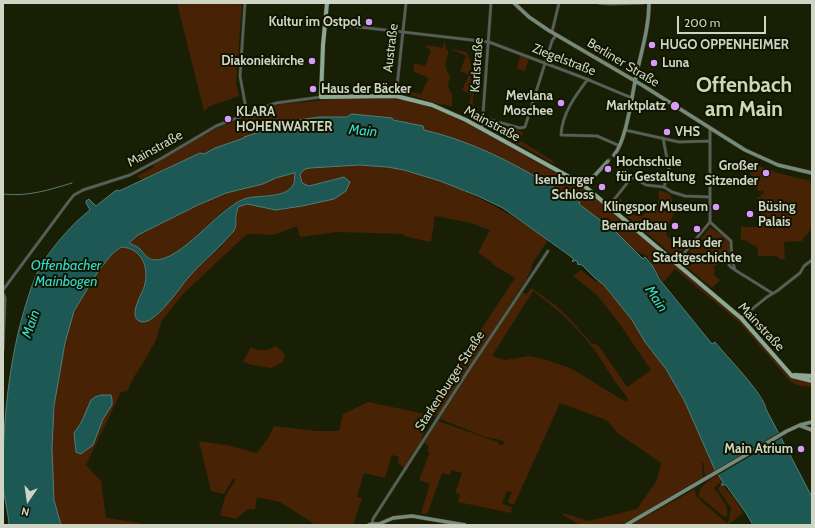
<!DOCTYPE html>
<html>
<head>
<meta charset="utf-8">
<style>
	body { margin:0 }
	#map { position:relative; width:815px; height:528px; overflow:hidden; background:#191f05; font-family:Cabin,sans-serif }
	canvas { display:block }
	.frame { position:absolute; inset:0; border:4px solid #d0d4c5; pointer-events:none }
	.north { position:absolute; left:8px; top:480px; width:40px; height:40px; -webkit-text-stroke:3px #101500; paint-order:stroke; rotate:193deg; font-size:11px; font-weight:700; line-height:16px; text-align:center; color:#d0d4c5 }
	.north::after { content:''; display:block; margin:auto; width:14px; height:18px; background:#d0d4c5; clip-path:polygon(50% 0,100% 100%,50% 72%,0 100%) }
	.scale { position:absolute; left:677px; top:16px; width:89px; height:18px; box-sizing:border-box; border:2px solid #d0d4c5; border-top:0; padding-left:5px; font-size:12px; line-height:14px; white-space:nowrap; color:#d0d4c5; -webkit-text-stroke:3px #101500; paint-order:stroke }
</style>
</head>
<body>
<div id="map">
<canvas width="815" height="528"></canvas>
<div class="frame"></div>
<div class="north">N</div>
<div class="scale">200 m</div>
</div>
<script>
const ctx = document.querySelector('canvas').getContext('2d');
ctx.lineJoin = 'round';
function fill(path, color) { ctx.fillStyle = color; ctx.fill(path, 'evenodd'); }
function trace(path, color, width, dash) { ctx.strokeStyle = color; ctx.lineWidth = width; ctx.lineCap = dash ? 'butt' : 'round'; ctx.setLineDash(dash || []); ctx.stroke(path); }
function label(font, color, halo, rows, align = 'center') {
  ctx.font = font + ' Cabin,sans-serif'; ctx.lineWidth = 4; ctx.setLineDash([]); ctx.textBaseline = 'middle'; ctx.strokeStyle = halo; ctx.fillStyle = color; for (const [text, x, y, turn = 0] of rows) {
    ctx.save(); ctx.translate(x, y); ctx.rotate((+turn || 0) * Math.PI / 180); ctx.textAlign = isNaN(turn) ? turn : align; if (halo) ctx.strokeText(text, 0, 0); ctx.fillText(text, 0, 0); ctx.restore();
  }
}
fill(new Path2D(`
	M177 3H230L242 5 236 82 239 96 210 106 204 111Z
	M444 41 446 49 448 51V54L445 64 446 69 450 77 448 86 452 95V107L443 104 442 105 410 95V92L421 94 428 79 427 77 414 72V63L425 66 431 50 426 47V45L443 48Z
	M452 49 466 52 471 62V82L474 85 472 110H467L472 95 462 90 469 75 460 71 466 56 453 50Z
	M520 55 529 59 525 71 517 69Z
	M391 98 401 99 417 103 444 112 468 124 583 188 734 313 760 340 792 378C798 382 806 380 812 383V387L800 386 791 382 740 323 675 269 663 282 647 256 636 251 616 232 579 204 580 202H576C528 171 480 143 424 130L423 126 393 120 349 115 346 117H319L298 120 229 143 204 154 200 153 142 180 137 176 154 167 152 164 203 134 273 106 283 104 336 99Z
	M493 124 522 132 523 134 517 144 490 128Z
	M521 141 553 161 556 165 518 144Z
	M743 158C764 169 786 177 810 180V184H812V229L804 237 802 241 784 242 785 258 782 260 776 256H758V248L743 239 741 241V227H761V202H757L758 198 764 192 763 190 760 192C749 181 756 173 741 163Z
	M359 165C370 166 382 166 393 168 450 180 501 206 548 240L532 264 531 271 525 281 470 366 460 361 515 278 492 264V262L478 253 490 230 471 223 435 216 431 242 404 236V234L337 232 300 237 297 226 273 235 253 234 246 235 182 295 162 320 156 340 145 360 134 377 127 391 121 392 86 465 101 481 106 518 140 523V525H61L54 500 52 448 54 406 65 343 74 311 99 270 112 254 121 247C130 248 136 250 141 258 157 282 128 302 138 320L221 247 235 228 236 217 238 207 247 204 276 210 287 209 316 202 341 177 309 186 302 183 300 174 305 169 310 168ZM91 400 105 413 98 431 74 433 81 423Z
	M295 173C294 176 295 180 294 182 288 198 260 195 247 198 243 199 239 201 235 203 212 215 180 261 154 260 147 259 144 253 140 249 137 246 133 245 129 243L138 235 198 205 226 193 263 184 276 178Z
	M659 190 670 194 672 199V209H674L673 216 665 230 667 233 666 235 683 249 676 258 615 206 620 197 624 207 636 216 643 215 659 200Z
	M710 227 719 233 720 232 731 242V256L723 265 720 263 713 267 715 270 714 275 720 280 712 288 681 262Z
	M581 270 596 282 599 281 604 285 632 320 645 342 666 369 684 400 715 470 705 476 703 462H702L703 477 644 512 620 525H580L563 515 564 513 575 517 589 521 637 509 657 480 661 463 616 432 615 429 606 420 560 403 514 505 509 503 508 501 512 492 507 491 502 504 512 507 511 513 458 502 460 494 455 493 462 473 451 470 450 475 442 473 427 515 421 513 430 484 419 480 430 452 427 451 429 446 424 443 438 421 498 442 499 445 504 444 503 441 500 440 486 437 440 419V418L521 292 527 294 531 288 554 304 570 319 592 344 594 343 599 346 627 387 651 370 619 323 597 295 573 276ZM533 291C555 307 576 326 593 348 605 364 614 383 628 398L626 402 572 369 547 360 530 356 505 360 492 356Z
	M276 346 285 354 283 362 271 368 252 365 243 362 251 347C260 352 267 351 276 346Z
	M459 362 466 365 468 369 439 415 437 414 436 417 430 415 421 441 404 468 398 463 399 457 392 455 385 478 364 473 357 497 362 498 353 525H313V523L280 502 257 497 255 510 248 509 236 519 220 515 225 497 236 479H233L224 494 211 491 199 441 231 446 257 453 268 438 274 426 316 431H339L343 414 368 402 430 415 453 375Z
	M719 474 722 481 714 488C720 497 730 505 727 517H724L700 497V500L728 524 731 508 718 489 720 486 723 485 736 501 743 513 728 525H631L695 489 696 496 699 499C697 486 710 480 719 474Z`), '#472205');
const water = new Path2D(`
	M352 114 392 118 393 120 423 126 424 130C480 143 528 171 576 201L577 200 580 202 579 204 616 232 643 259 645 257 652 265 660 280 712 344 715 342C726 356 764 394 766 409L812 497V525H753L746 513 726 485H721L723 482 715 470 684 400 666 369 645 342 632 320 604 285 595 278 582 265 577 264 578 263 575 260 573 262 572 261 574 259 566 253 503 208 478 196 440 181 404 170 387 167 359 165 310 168 305 169 300 174 302 183 309 186 344 177 350 182 346 191 334 199 302 206 276 210 247 204 238 207C238 210 236 213 236 216 235 220 237 225 235 228 235 231 231 234 230 235 217 251 200 263 187 279 179 289 155 324 142 322 126 319 142 294 144 287 150 268 142 248 121 247L112 254 99 270 74 311 65 343 54 406 52 448 54 500 61 525H10L9 524C8 511 4 498 3 485 2 427 9 356 27 301 31 288 36 273 43 262 56 243 72 224 90 210L86 203V201L89 199 96 206 115 191 118 190 119 191 200 153 204 154 215 148 244 138V137L298 120 319 117H346ZM295 173C294 176 295 180 294 183 287 200 257 194 244 199 216 210 182 261 154 260 147 259 144 253 140 249 137 246 133 245 129 243L138 235 198 205 226 193 263 184 276 178Z
	M102 395H111L112 399V405L103 419 93 445 81 454 76 452 74 433 81 423 91 400 95 397Z`);
fill(water, '#1d5854');
trace(water, '#537d76', 1);
fill(new Path2D(`
	M780 432 783 437 718 475 714 471Z`), '#191f05');
trace(new Path2D(`
	M3 194C27 197 49 190 72 183`), '#537d76', 1);
trace(new Path2D(`
	M608 161 614 155`), '#343a22', 3.5, [3.5, 2]);
const street = new Path2D(`
	M245 3 240 76 247 114
	M599 3 610 4 643 3
	M325 23 489 42 584 78 632 98
	M552 32 559 3
	M588 79C575 96 562 114 561 135L597 136 620 146
	M396 96 406 3
	M483 118 520 128 525 127 552 41 556 35
	M482 128 491 3
	M625 130 679 142 710 141
	M663 138 669 169 664 187
	M609 206 632 177 646 185 664 187 672 192 685 196 710 197
	M710 222 731 241 732 263
	M676 263 710 222V128
	M735 270 733 263 730 262 729 265C730 267 732 268 735 270L772 293
	M3 290 69 201 74 195 83 190 130 175 162 158 216 126 276 103 321 97
	M3 293 5 298 3 350
	M741 318 767 297 777 291 800 273 804 266 812 260
	M372 524 373 519 470 368 548 251`);
const secondary = new Path2D(`
	M514 3 529 17 548 30 642 85 745 150 778 165 812 173
	M614 155C627 140 632 93 637 72 642 49 649 27 649 3
	M585 186 608 161
	M801 426 812 430
	M369 525 372 524H379L393 518 412 516 465 525
	M626 525 787 431 800 425 812 422`);
const primary = new Path2D(`
	M327 3 323 45 321 97 396 96 432 105 466 120 582 184 741 318 792 376 812 381
	M794 375 812 376`);
trace(street, '#363c24', 3.5);
trace(secondary, '#363c24', 4.5);
trace(primary, '#363c24', 5);
trace(street, '#556158', 2.5);
trace(secondary, '#76897b', 3.5);
trace(primary, '#8fa896', 4);
for (const [x, y, r, color] of [
	[369,22,4,"#d79bf9"],
	[652,45,4,"#d79bf9"],
	[312,61,4,"#d79bf9"],
	[654,63,4,"#d79bf9"],
	[313,89,4,"#d79bf9"],
	[561,103,4,"#d79bf9"],
	[675,106,5,"#d79bf9"],
	[228,119,4,"#d79bf9"],
	[667,132,4,"#d79bf9"],
	[608,169,4,"#d79bf9"],
	[766,173,4,"#d79bf9"],
	[602,187,4,"#d79bf9"],
	[716,207,4,"#d79bf9"],
	[750,214,4,"#d79bf9"],
	[675,226,4,"#d79bf9"],
	[697,229,4,"#d79bf9"],
	[801,449,4,"#d79bf9"]
]) { const dot = new Path2D(); dot.arc(x, y, r, 0, 2 * Math.PI); ctx.fillStyle = color; ctx.fill(dot); trace(dot, '#101500', 1.5); }
label('bold 13px', '#d0d4c5', '#101500', [
	["Kultur im Ostpol",361,22],
	["HUGO OPPENHEIMER",660,45,"left"],
	["Diakoniekirche",304,61],
	["Luna",662,63,"left"],
	["Haus der Bäcker",321,89,"left"],
	["Mevlana",553,96],
	["Moschee",553,111],
	["Marktplatz",666,106],
	["KLARA",236,112,"left"],
	["HOHENWARTER",236,127,"left"],
	["VHS",675,132,"left"],
	["Hochschule",616,162,"left"],
	["für Gestaltung",616,177,"left"],
	["Großer",758,166],
	["Sitzender",758,181],
	["Isenburger",594,180],
	["Schloss",594,195],
	["Klingspor Museum",708,207],
	["Büsing",758,207,"left"],
	["Palais",758,222,"left"],
	["Bernardbau",667,226],
	["Haus der",697,243,"center"],
	["Stadtgeschichte",697,258,"center"],
	["Main Atrium",793,449]
], 'right');
label('13px', '#d0d4c5', '#101500', [
	["Austraße",391,48,-83],
	["Ziegelstraße",564,60,21],
	["Berliner Straße",623,63,31],
	["Karlstraße",477,65,-86],
	["Mainstraße",492,124,28],
	["Mainstraße",155,149,-29],
	["Mainstraße",761,327,47],
	["Starkenburger Straße",450,381,-57]
]);
label('italic 14px', '#33dcd0', '#101500', [
	["Main",363,131,6],
	["Offenbacher",66,266],
	["Mainbogen",66,282],
	["Main",656,299,56],
	["Main",31,324,-71]
]);
label('bold 21px', '#cdd6b6', '#101500', [
	["Offenbach",744,86],
	["am Main",744,110]
]);
</script>
</body>
</html>
